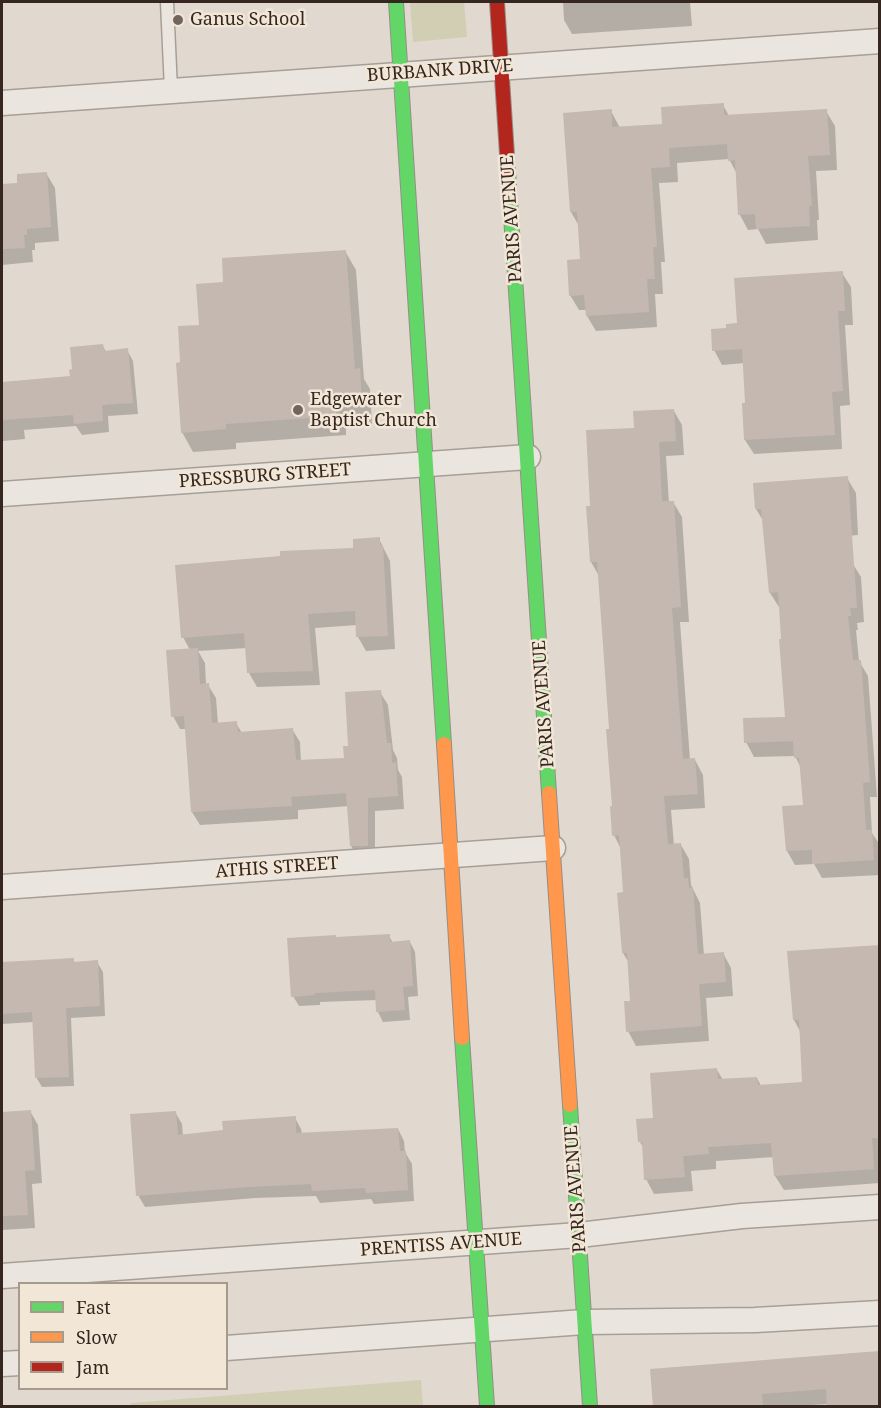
<!DOCTYPE html>
<html>
<head>
<meta charset="utf-8">
<style>
	body { margin:0 }
	#map { position:relative; width:881px; height:1408px; overflow:hidden; background:#e1d9cf; font-family:"Noto Serif",serif }
	canvas { display:block }
	.frame { position:absolute; inset:0; border:3px solid #352720; pointer-events:none }
	.legend { position:absolute; left:18px; top:1282px; width:210px; height:108px; box-sizing:border-box; background:#f2e6d6; border:2px solid #a69a8d; margin:0; padding:8px 10px; list-style:none; font-size:18px; color:#352720 }
	.legend li { display:flex; align-items:center; gap:12px; height:30px }
	.legend b { width:30px; border:2px solid #a69a8d }
</style>
</head>
<body>
<div id="map">
<canvas width="881" height="1408"></canvas>
<div class="frame"></div>
<ul class="legend">
<li><b style="height:8px;background:#63d668"></b>Fast</li>
<li><b style="height:8px;background:#ff974d"></b>Slow</li>
<li><b style="height:8px;background:#b3261e"></b>Jam</li>
</ul>
</div>
<script>
const ctx = document.querySelector('canvas').getContext('2d');
ctx.lineJoin = 'round';
function fill(path, color) { ctx.fillStyle = color; ctx.fill(path, 'evenodd'); }
function trace(path, color, width, dash) { ctx.strokeStyle = color; ctx.lineWidth = width; ctx.lineCap = dash ? 'butt' : 'round'; ctx.setLineDash(dash || []); ctx.stroke(path); }
function label(font, color, halo, rows, align = 'center') {
  ctx.font = font + ' "Noto Serif",serif'; ctx.lineWidth = 5; ctx.setLineDash([]); ctx.textBaseline = 'middle'; ctx.strokeStyle = halo; ctx.fillStyle = color; for (const [text, x, y, turn = 0] of rows) {
    ctx.save(); ctx.translate(x, y); ctx.rotate((+turn || 0) * Math.PI / 180); ctx.textAlign = isNaN(turn) ? turn : align; if (halo) ctx.strokeText(text, 0, 0); ctx.fillText(text, 0, 0); ctx.restore();
  }
}
fill(new Path2D(`
	M410 2H464L467 37 413 42Z
	M421 1380 423 1406H131V1403Z`), '#d2ceb3');
fill(new Path2D(`
	M563 2H690L692 26 572 34 564 20Z
	M723 105 729 116 826 111 835 126 837 170 816 171 819 220H817L818 240 766 244 758 229 748 230 740 215 737 174 729 159 677 163 678 182 659 183 665 262H661L663 294H655L657 327 596 331 587 316V310H579L570 295 582 261 579 226 571 212 611 111 620 128 664 125Z
	M46 173 55 188 59 241 35 243V250H32L33 262 2 265V186L19 184Z
	M345 251 356 270 364 379 370 389 372 424 346 426V435L236 443V449L193 452 182 432 181 363 225 283Z
	M842 273 851 287 853 325H845L850 405 840 406 842 449 754 454 745 440 743 404H747L745 363 722 365 714 350 728 330Z
	M103 346 106 352 127 350 133 361 138 414 108 416 109 432 82 435 76 426 24 430 25 439 3 441 2 438V383L71 378Z
	M674 411 682 425 684 455 666 456 669 503 673 502 682 517 689 622H680L690 760H695L703 775 705 808 671 810 674 845H681L689 859 691 885 700 903 704 955 723 953 731 968 733 996 706 998 709 1041 636 1046 628 1031 632 1002 629 963 623 953 625 894 621 849 614 835 608 731H610L599 576 591 562 592 507 635 429Z
	M847 478 856 493 858 535 836 537 861 577 864 622 857 623 858 630H856L859 661 868 676 877 797H870L872 833 880 845V875L822 878 814 864 795 865 787 851 804 806 801 768 795 756 754 757 746 742 786 718 780 607H779L770 593 764 522 756 509Z
	M379 539 390 561 395 649 366 651 358 637 357 625 315 628 320 685 257 687 249 673 247 648 198 651 205 663 206 685H208L216 698 218 724 236 723 242 733 292 729 300 742 301 762 346 759 349 747 380 692 388 705 393 750 397 758 398 770 402 777 404 809 375 811V858L359 859 351 846 349 806 298 810V819L200 825 192 812 186 729H180L173 716 190 650 183 637 355 549Z
	M389 936 393 943 410 942 415 952 418 996 408 997 410 1020 383 1022 378 1012 377 1000 320 1002V1005L299 1006 293 996 336 938Z
	M878 946 880 949V1183L784 1190 775 1176 774 1157 716 1161V1169L691 1171 693 1191 654 1194 646 1179 644 1149 640 1142 654 1119 717 1070 723 1080 757 1078 761 1086 804 1084 801 1033 794 1020 789 953Z
	M73 959 75 963 97 962 103 972 105 1016 71 1018 74 1086 42 1087 36 1077 34 1022 2 1024V964Z
	M30 1111 38 1125 42 1183 32 1184 35 1228 2 1230V1113Z
	M175 1112 182 1124 183 1136 224 1132 295 1118 301 1129 302 1134 398 1129 404 1141 405 1152 412 1164 414 1201 374 1204 371 1199 320 1203 316 1196 255 1198 145 1207 138 1195Z
	M880 1353V1406H829V1404L794 1406H654L652 1370Z`), '#0003');
fill(new Path2D(`
	M724 103V115L827 109 830 155 808 156 812 206H809L810 226 756 229 755 214 738 215 735 160 728 161 727 144 669 148 670 167 651 168 657 247H653L655 279H647L649 312 586 316 584 295 569 296 567 260 580 259 577 212H570L563 113 612 109V127L662 124 661 107Z
	M47 172 51 227 27 229V235H24L25 248 2 249V184L17 183V174Z
	M346 250 355 369 360 368 362 405 336 407V416L226 424V429L181 433 176 363 180 362 178 326 199 325 196 284 223 282 222 258Z
	M843 271 845 311H838L843 391 832 392 835 435 744 440 742 403H745L742 349 712 351 711 329 726 328V324L737 323 734 278Z
	M103 344 104 351 128 348 133 403 102 405 103 421 74 424 73 415 2 420V382L70 376 69 370 72 369 70 347Z
	M674 409 676 441 659 442 662 501H674L681 607 672 608 683 759 695 758 698 794 664 796 668 844 681 843 684 878H688L689 888 693 887 698 954 724 952 726 982 699 984 702 1026 626 1032 624 1001H630L627 953H622L617 893 623 892 619 835 612 836 610 806H612L606 729H609L597 562H590L586 506H590L586 430 634 428 633 411Z
	M848 476 857 608H850L851 616H848L853 660H861L870 782 863 783 866 830H872L874 860 812 864V850L786 851 782 806 803 805 799 758H794L793 741 744 743 743 718 785 717 779 639H781L778 592 769 593 761 509H755L753 483Z
	M380 537V545H383L388 636 356 637 355 611 308 614 313 671 247 673 244 633 181 638 175 565 280 556V551L353 548V539Z
	M198 648 200 684 209 683 212 723 237 721 238 732 293 728 296 760 344 758 343 746H348L345 692 381 690 387 743H391L392 763 396 762 398 796 368 798V846H350L346 793 291 797 292 806 191 812 184 716 171 717 166 650Z
	M390 934V942L410 940 413 986 403 987 405 1010 376 1012 375 990 315 993V995L291 997 287 938 336 935V937Z
	M879 945V1138H872L874 1169 774 1176 771 1143 708 1147 709 1154 683 1156 685 1177 644 1180 642 1142H638L636 1119 653 1118 650 1073 717 1068 718 1079 757 1077 758 1085 802 1082 799 1020H793L787 951Z
	M74 958V962L98 960 100 1006 66 1008 69 1077 35 1078 32 1012 2 1014V962Z
	M31 1110 35 1170 25 1171 28 1215 2 1216V1112Z
	M176 1111 178 1135 223 1130 222 1121 296 1116V1133L398 1128 400 1151H406L408 1190 366 1193 365 1188 312 1191 311 1184 248 1187 136 1196 130 1114Z
	M879 1351V1407H827L826 1389 762 1394 763 1407H653L650 1369Z`), '#c5b8b0');
const lane = new Path2D(`
	M167 2 171 90`);
const street = new Path2D(`
	M2 103 880 41
	M2 494 528 457
	M2 887 553 848
	M2 1276 579 1235 742 1216 880 1207
	M226 1348 584 1322 755 1320 880 1313
	M2 1364 20 1363`);
const fast = new Path2D(`
	M396 2 444 744
	M508 170 549 793
	M462 1038 487 1406
	M570 1105 590 1406`);
const slow = new Path2D(`
	M444 744 462 1038
	M549 793 570 1105`);
const jam = new Path2D(`
	M497 2 508 170`);
trace(lane, '#a79f97', 15);
trace(street, '#a79f97', 27);
trace(fast, '#968e88', 16);
trace(slow, '#968e88', 16);
trace(jam, '#968e88', 16);
trace(lane, '#eae6df', 12);
trace(street, '#eae6df', 24);
trace(fast, '#63d668', 14);
trace(slow, '#ff974d', 14);
trace(jam, '#b3261e', 14);
for (const [x, y, r, color] of [
	[178,20,6,"#71655d"],
	[298,410,6,"#71655d"]
]) { const dot = new Path2D(); dot.arc(x, y, r, 0, 2 * Math.PI); ctx.fillStyle = color; ctx.fill(dot); trace(dot, '#f2e6d6', 2); }
label('18px', '#352720', '#f2e6d6', [
	["Ganus School",190,20],
	["Edgewater",310,400],
	["Baptist Church",310,421]
], 'left');
label('18px', '#352720', '#f2e6d6', [
	["BURBANK DRIVE",440,71,-4],
	["PARIS AVENUE",512,219,-94],
	["PRESSBURG STREET",265,476,-4],
	["PARIS AVENUE",544,704,-94],
	["ATHIS STREET",277,868,-4],
	["PARIS AVENUE",576,1189,-94],
	["PRENTISS AVENUE",441,1245,-4]
]);
</script>
</body>
</html>
